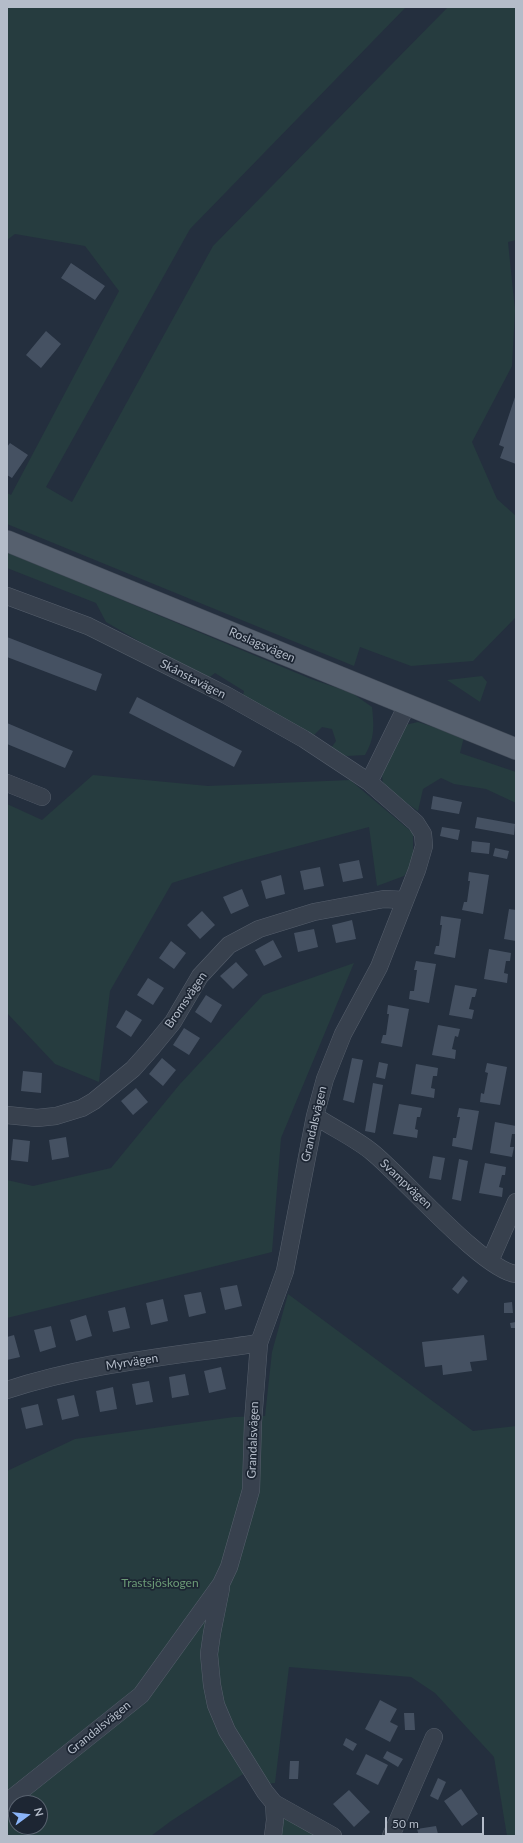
<!DOCTYPE html>
<html>
<head>
<meta charset="utf-8">
<style>
	body { margin:0 }
	#map { position:relative; width:523px; height:1843px; overflow:hidden; background:#242f3e; font-family:Lato,sans-serif }
	canvas { display:block }
	.frame { position:absolute; inset:0; border:8px solid #b4bcc9; pointer-events:none }
	.north { position:absolute; left:8px; top:1795px; width:40px; height:40px; box-sizing:border-box; background:#1d2633; border:1px solid #59626f; border-radius:50%; rotate:75deg; font-size:11px; font-weight:700; line-height:16px; text-align:center; color:#b4bcc9 }
	.north::after { content:''; display:block; margin:auto; width:14px; height:18px; background:#8ab4f8; clip-path:polygon(50% 0,100% 100%,50% 72%,0 100%) }
	.scale { position:absolute; left:385px; top:1817px; width:99px; height:18px; box-sizing:border-box; border:2px solid #b4bcc9; border-top:0; padding-left:5px; font-size:12px; line-height:14px; white-space:nowrap; color:#b4bcc9; -webkit-text-stroke:3px #1d2633; paint-order:stroke }
</style>
</head>
<body>
<div id="map">
<canvas width="523" height="1843"></canvas>
<div class="frame"></div>
<div class="north">N</div>
<div class="scale">50 m</div>
</div>
<script>
const ctx = document.querySelector('canvas').getContext('2d');
ctx.lineJoin = 'round';
function fill(path, color) { ctx.fillStyle = color; ctx.fill(path, 'evenodd'); }
function trace(path, color, width, dash) { ctx.strokeStyle = color; ctx.lineWidth = width; ctx.lineCap = dash ? 'butt' : 'round'; ctx.setLineDash(dash || []); ctx.stroke(path); }
function label(font, color, halo, rows, align = 'center') {
  ctx.font = font + ' Lato,sans-serif'; ctx.lineWidth = 3.5; ctx.setLineDash([]); ctx.textBaseline = 'middle'; ctx.strokeStyle = halo; ctx.fillStyle = color; for (const [text, x, y, turn = 0] of rows) {
    ctx.save(); ctx.translate(x, y); ctx.rotate((+turn || 0) * Math.PI / 180); ctx.textAlign = isNaN(turn) ? turn : align; if (halo) ctx.strokeText(text, 0, 0); ctx.fillText(text, 0, 0); ctx.restore();
  }
}
fill(new Path2D(`
	M7 7H406L190 229 46 487 72 502 213 246 448 7H516V240L508 242 515 310 512 366 472 442 497 499 516 516V617L473 661 411 666 360 647 354 666 7 524V493L11 495 119 291 85 246 15 234 7 240Z
	M7 552 311 679 352 693 372 707C374 726 375 738 365 755L347 756 329 751 336 741 332 729 322 727 314 735 242 700 244 691 215 673 206 680 106 622 96 603 7 568Z
	M482 676 487 682 480 702 447 680Z
	M418 722 464 737 460 753 516 772V803L486 789 454 784 441 778 423 789 418 811C407 803 395 796 386 787 373 774 398 738 405 725Z
	M93 775 208 786 350 780 413 833V861L404 876 377 886 369 827 238 862 172 883 110 991 99 1082 55 1064 7 1013V804L42 820Z
	M354 963 281 1138 272 1252 7 1318V1180L33 1186 111 1168 180 1084 263 995Z
	M288 1294 473 1431 516 1426V1836H507L494 1757 435 1693 411 1677 289 1667 275 1783 264 1784 254 1767 171 1821 151 1836H7V1471L75 1439 234 1417 265 1416 272 1352ZM16 1803H40V1827H16Z
	M279 1813 317 1836H277Z`), '#263c3f');
fill(new Path2D(`
	M71 263 105 286 95 300 61 278Z
	M46 331 61 344 41 368 26 355Z
	M516 394V464L500 458 504 447 499 445Z
	M10 443 28 455 12 478 7 475V447Z
	M7 637 102 674 96 691 7 657Z
	M137 697 242 751 234 767 129 713Z
	M7 723 73 751 65 768 7 744Z
	M433 796 462 802 459 814 431 809Z
	M477 817 515 824 514 835 475 828Z
	M442 827 460 830 458 840 440 836Z
	M472 841 490 843 489 854 471 852Z
	M495 848 509 851 507 859 493 856Z
	M359 860 363 878 343 882 339 864Z
	M320 867 324 886 304 890 300 871Z
	M469 872 489 875 483 914 462 910 464 902H467L470 881H468Z
	M281 875 285 894 266 899 261 881Z
	M242 889 249 906 231 914 223 897Z
	M509 909 516 910V941L504 939Z
	M202 911 215 925 200 939 187 925Z
	M441 916 461 919 455 958 434 954 436 946H439L442 925H440Z
	M352 920 356 939 336 943 332 925Z
	M314 929 318 947 298 952 294 933Z
	M273 940 282 957 264 966 255 950Z
	M171 941 186 953 174 969 159 958Z
	M489 949 511 953 510 961H506L504 973 508 974 507 983 484 979Z
	M416 961 436 964 429 1003 409 999 410 991H414L417 970H414Z
	M236 962 248 975 233 989 220 976Z
	M148 978 164 988 153 1005 137 995Z
	M455 985 477 989 475 997H472L469 1009 474 1010 472 1019 449 1015Z
	M206 995 222 1005 211 1023 195 1012Z
	M388 1005 409 1009 402 1047 381 1043 383 1035H386L389 1014H387Z
	M126 1010 142 1020 131 1037 116 1027Z
	M438 1025 460 1029 458 1037 455 1036 452 1049 456 1050 455 1059 432 1055Z
	M184 1028 200 1038 189 1055 173 1045Z
	M162 1058 176 1070 163 1086 149 1074Z
	M352 1058 363 1060 354 1103 343 1100Z
	M379 1062 388 1064 385 1079 376 1077Z
	M487 1063 507 1067 500 1105 480 1102 481 1093 484 1094 488 1073 485 1072Z
	M416 1064 438 1068 437 1076H433L431 1088 435 1089 434 1098 411 1094Z
	M23 1071 42 1073 41 1093 21 1091Z
	M373 1083 383 1085 375 1133 365 1131Z
	M136 1088 148 1102 133 1115 121 1101Z
	M399 1104 422 1108 420 1117H417L415 1129 418 1130 417 1138 393 1134Z
	M459 1108 479 1111 472 1150 452 1146 453 1138H456L460 1117H457Z
	M495 1122 516 1126 515 1134H512L510 1147H514L512 1157 490 1153Z
	M66 1137 69 1157 52 1160 49 1140Z
	M13 1139 30 1141 28 1162 11 1160Z
	M433 1156 445 1158 441 1180 429 1178Z
	M459 1159 468 1161 461 1201 452 1199Z
	M485 1163 506 1167 505 1175H502L499 1187 503 1188 502 1197 479 1193Z
	M463 1276 468 1281 458 1294 452 1289Z
	M237 1285 242 1306 225 1310 220 1288Z
	M201 1292 206 1313 189 1317 184 1295Z
	M163 1299 168 1321 151 1325 146 1303Z
	M512 1302 513 1313H504V1303Z
	M125 1307 130 1328 113 1332 108 1311Z
	M86 1315 92 1336 76 1341 70 1320Z
	M516 1322V1328H511L510 1323Z
	M51 1326 56 1347 40 1352 34 1330Z
	M14 1335 20 1357 7 1360V1337Z
	M484 1335 487 1360 470 1362 472 1371 443 1375 442 1365 425 1367 422 1342Z
	M221 1367 226 1389 209 1393 204 1371Z
	M185 1374 189 1395 172 1398 169 1377Z
	M149 1381 153 1402 136 1405 132 1384Z
	M113 1387 117 1409 100 1412 96 1391Z
	M74 1395 79 1416 62 1420 57 1399Z
	M38 1404 43 1425 26 1429 21 1408Z
	M380 1700 397 1709 390 1722 398 1726 390 1742 365 1729Z
	M404 1713H414L415 1730H405Z
	M346 1738 357 1744 353 1751 343 1745Z
	M387 1751 403 1759 398 1767 383 1758Z
	M366 1754 388 1765 378 1785 356 1774Z
	M290 1761H299L298 1779H289Z
	M438 1778 446 1782 438 1800 430 1796Z
	M461 1789 478 1814 462 1826 444 1801Z
	M349 1790 370 1812 354 1827 333 1804Z
	M436 1826 438 1834 419 1836 417 1829Z`), '#455162');
const minor = new Path2D(`
	M7 596 88 626 226 695 304 739 369 782
	M7 783 42 797
	M7 1115 37 1118 56 1116 82 1108 94 1101 133 1069 150 1050 173 1022 200 976 229 945 259 929 314 912 384 899 404 900
	M315 1116C333 1128 355 1138 372 1152 402 1176 484 1271 516 1274
	M490 1261 516 1202
	M7 1390C88 1363 175 1356 259 1343
	M221 1588 212 1633 209 1654 212 1685 216 1705 227 1731 265 1792 274 1803 333 1836
	M7 1802 141 1695 221 1584 229 1567 251 1490 253 1422 259 1343 285 1271 315 1116 325 1079 343 1034 379 967 417 870 424 846 423 834 416 823 369 782 407 705
	M273 1836 275 1820 274 1803
	M391 1836 434 1737`);
const major = new Path2D(`
	M7 541 516 749`);
trace(minor, '#565f6c', 18);
trace(major, '#414a57', 22);
trace(minor, '#38414e', 17);
trace(major, '#56606e', 21);
label('12px', '#b4bcc9', '#1d2633', [
	["Roslagsvägen",262,645,23],
	["Skånstavägen",193,679,27],
	["Bromsvägen",186,1000,-56],
	["Grandalsvägen",314,1124,-77],
	["Svampvägen",406,1184,43],
	["Myrvägen",132,1362,-9],
	["Grandalsvägen",253,1440,-88],
	["Grandalsvägen",99,1728,-39]
]);
label('12px', '#6b9a76', '#1d2633', [
	["Trastsjöskogen",160,1583]
]);
</script>
</body>
</html>
